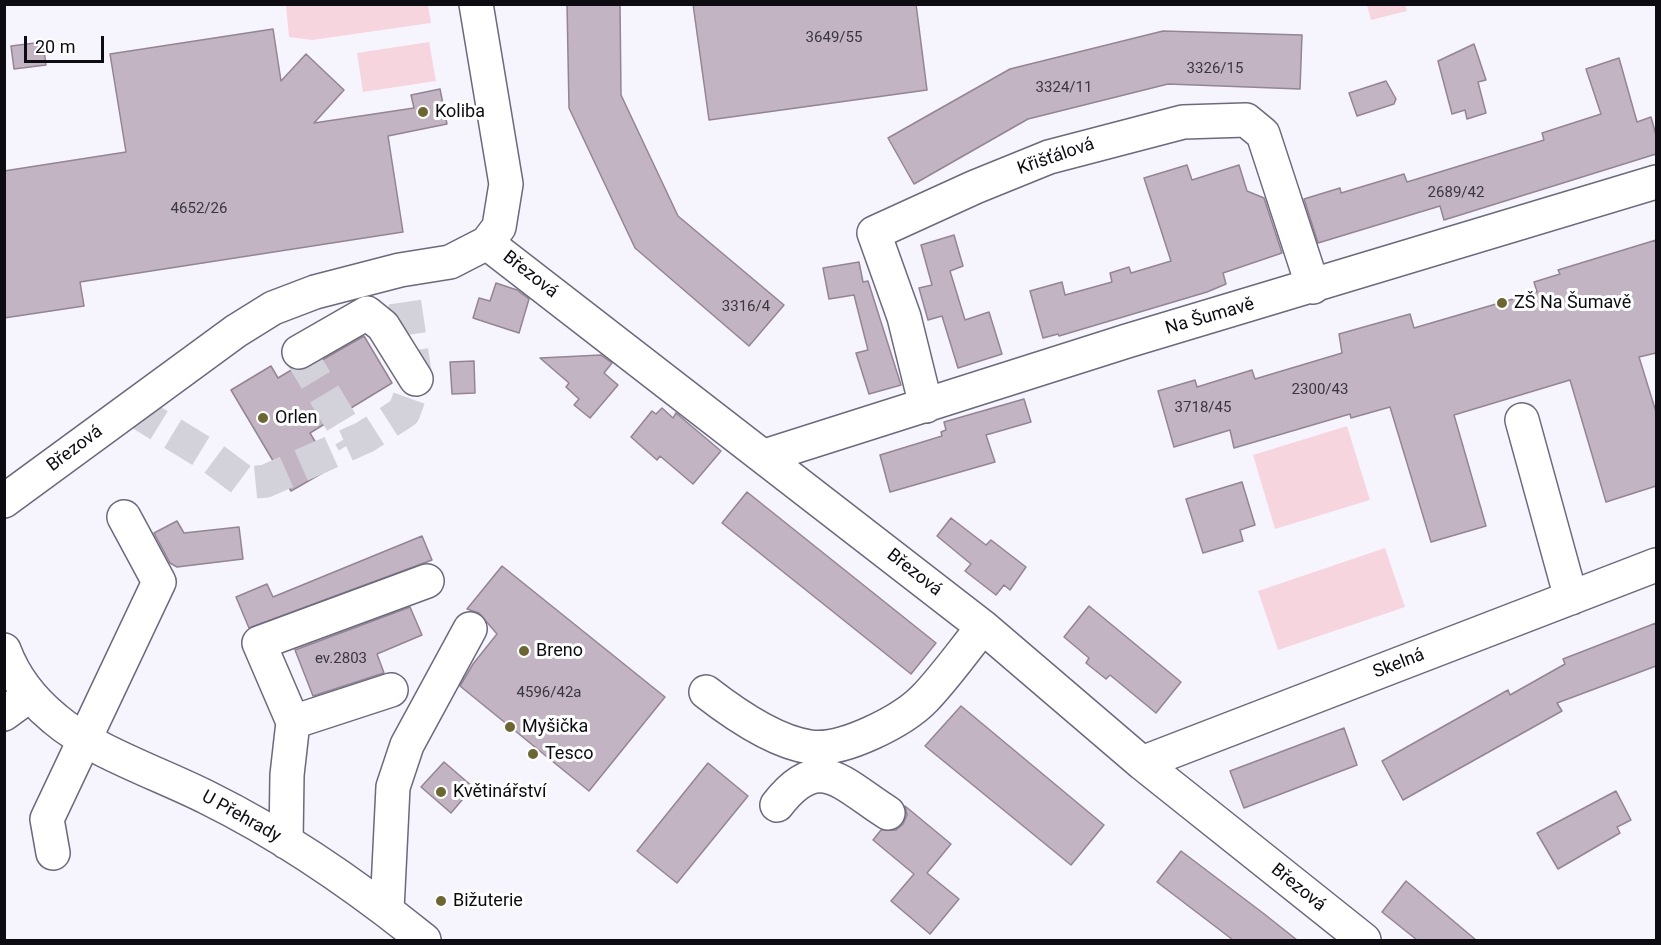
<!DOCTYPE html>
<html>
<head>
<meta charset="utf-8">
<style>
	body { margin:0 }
	#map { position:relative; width:1661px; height:945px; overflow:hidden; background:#f6f5fe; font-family:Roboto,sans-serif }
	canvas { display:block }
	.frame { position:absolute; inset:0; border:6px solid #0d0c13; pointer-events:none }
	.scale { position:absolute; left:24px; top:36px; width:80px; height:27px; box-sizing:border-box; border:3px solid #0d0c13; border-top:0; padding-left:8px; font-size:18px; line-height:21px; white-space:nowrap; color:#0d0c13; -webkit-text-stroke:4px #fff; paint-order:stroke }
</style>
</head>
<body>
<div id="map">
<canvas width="1661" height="945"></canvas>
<div class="frame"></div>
<div class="scale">20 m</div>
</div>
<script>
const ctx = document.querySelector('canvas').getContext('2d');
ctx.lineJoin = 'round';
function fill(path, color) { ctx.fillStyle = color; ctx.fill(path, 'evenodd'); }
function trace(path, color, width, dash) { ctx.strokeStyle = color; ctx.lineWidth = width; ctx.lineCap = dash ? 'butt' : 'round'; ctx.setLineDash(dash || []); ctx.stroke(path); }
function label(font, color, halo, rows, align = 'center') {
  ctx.font = font + ' Roboto,sans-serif'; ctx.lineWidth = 6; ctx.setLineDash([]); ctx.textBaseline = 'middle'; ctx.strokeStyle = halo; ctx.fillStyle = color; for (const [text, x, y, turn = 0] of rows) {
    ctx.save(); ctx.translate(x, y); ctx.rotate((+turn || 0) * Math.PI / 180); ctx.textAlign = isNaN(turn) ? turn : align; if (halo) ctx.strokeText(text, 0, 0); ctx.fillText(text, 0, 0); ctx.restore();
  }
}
fill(new Path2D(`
	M286 5H428L431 23 312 40 289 37Z
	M1367 5H1405L1407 11 1371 20Z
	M429 42 436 81 363 92 357 53Z
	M1347 426 1370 500 1275 529 1253 455Z
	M1385 548 1405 607 1278 650 1258 591Z`), '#f7d5de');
const building = new Path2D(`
	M567 4H620L621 95 678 216 784 305 749 346 635 248 569 108Z
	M693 4H916L927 90 709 120Z
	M273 29 281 81 306 54 344 90 314 123 414 108 411 95 440 89 447 124 388 136 403 232 80 282 84 306 4 318V171L126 152 110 54Z
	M1163 31 1302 35 1300 89 1168 84 1028 119 914 184 888 138 1010 69Z
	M43 42 46 65 14 69 11 46Z
	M1474 44 1486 80 1478 82 1486 113 1467 119 1465 110 1452 114 1438 61Z
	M1619 58 1637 122 1651 117 1656 135V154L1444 220 1440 206 1318 243 1304 199 1340 188 1341 193 1404 174 1407 182 1544 140 1542 133 1601 114 1586 69Z
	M1386 81 1396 99 1394 104 1357 116 1349 93Z
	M1187 165 1192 180 1239 165 1247 191 1264 198 1282 253 1223 273 1226 284 1207 292 1059 336 1058 334 1043 338 1030 291 1062 282 1065 295 1112 282 1110 273 1129 267 1131 273 1171 261 1144 178Z
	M954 235 963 266 950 271 965 320 989 312 1002 354 958 368 942 316 928 320 919 288 932 285 921 245Z
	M1656 240V353L1639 357 1656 412V486L1606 502 1570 380 1454 415 1486 526 1431 542 1390 407 1351 418 1350 414 1234 448 1230 430 1174 447 1158 391 1195 380 1197 387 1252 370 1255 379 1342 353 1339 334 1410 314 1414 328 1537 292 1534 282 1560 274 1558 270Z
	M859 262 863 282 868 281 901 385 869 394 856 353 868 350 854 295 829 299 823 268Z
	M496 283 517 290 529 299 519 333 473 318 479 298 490 301Z
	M364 336 392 383 310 433 331 468 291 491 231 390 271 366 278 378 293 369 308 368Z
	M601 355 612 363 604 373 618 385 590 418 574 405 579 399 566 387 569 383 540 358Z
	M474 361 475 393 452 394 450 362Z
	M1024 399 1031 422 986 435 995 462 890 492 880 455 942 436 941 432 946 430 944 422Z
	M662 408 673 418 676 413 721 451 693 484 660 456 657 460 631 437 652 411 656 414Z
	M1242 482 1255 525 1240 530 1243 541 1203 553 1186 499Z
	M747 492 936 643 911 674 722 523Z
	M951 518 986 545 991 540 1026 567 1010 590 1004 585 996 595 965 571 971 564 937 536Z
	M177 521 184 533 239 527 243 559 177 567 170 563 154 533Z
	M422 536 432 560 249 628 236 597 267 584 273 597Z
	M502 566 665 697 589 791 460 686 473 664 497 634 479 613 467 609Z
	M1089 606 1181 682 1156 713 1110 675 1106 679 1086 663 1089 658 1064 637Z
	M410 607 422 635 377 654 384 673 313 696 295 650Z
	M1656 623V666L1557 703 1562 711 1403 800 1382 761 1508 690 1510 695 1565 664 1563 659Z
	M961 706 1104 825 1071 865 925 746Z
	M1344 728 1357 765 1244 808 1230 771Z
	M444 762 473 787 451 813 421 787Z
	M708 763 748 796 677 883 637 851Z
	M1616 791 1631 820 1617 827 1620 833 1558 869 1537 833Z
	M905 806 951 844 927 873 959 899 930 934 891 901 914 874 873 840 881 830H896L903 824 907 815Z
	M1181 851 1263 913 1297 940H1233L1157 882Z
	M1406 881 1476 940H1417L1382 912Z`);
fill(building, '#c3b4c3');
trace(building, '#938594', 1.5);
trace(new Path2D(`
	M299 352 353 442
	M131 408 211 457 246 483 266 481 365 437 404 412 416 379 400 270`), '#d3d2db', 33, [33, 16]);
const minor = new Path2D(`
	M487 243 983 627 1142 763 1364 940
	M299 352 367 313 383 326 416 379
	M926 406 904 317 874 233 975 187 1049 157 1183 122 1246 120 1263 134 1313 287
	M1522 420 1571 598
	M765 456 1127 341 1656 182
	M4 501 236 331 273 308 315 292 400 270 450 262 487 243 499 227 506 184 476 4
	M4 650C14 677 33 701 55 719 92 751 163 775 208 798 285 836 358 887 424 940
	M706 692C733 713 775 742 810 747 842 752 903 721 925 698 946 676 964 650 983 627
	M4 714 30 695
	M293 722 391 690
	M1142 763 1656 565
	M777 805C819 750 842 784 888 813
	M286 842 287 775 293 722 259 643 427 581
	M53 853 47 819 159 582 124 517
	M387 910 393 787 407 745 470 629`);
trace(minor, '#6b697b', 36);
trace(minor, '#fff', 33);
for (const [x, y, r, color] of [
	[423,112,6,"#6b6632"],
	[1502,303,6,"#6b6632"],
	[263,418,6,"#6b6632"],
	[524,651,6,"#6b6632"],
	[510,727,6,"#6b6632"],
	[533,754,6,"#6b6632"],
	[441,792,6,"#6b6632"],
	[441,901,6,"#6b6632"]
]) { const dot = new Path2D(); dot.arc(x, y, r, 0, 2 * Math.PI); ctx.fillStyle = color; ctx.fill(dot); trace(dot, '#fff', 2); }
label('15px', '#3a363f', null, [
	["3649/55",834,38],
	["3326/15",1215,69],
	["3324/11",1064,88],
	["2689/42",1456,193],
	["4652/26",199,209],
	["3316/4",746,307],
	["2300/43",1320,390],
	["3718/45",1203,408],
	["ev.2803",341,659],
	["4596/42a",549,693]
]);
label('18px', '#0d0c13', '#fff', [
	["Koliba",435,112],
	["ZŠ Na Šumavě",1514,303],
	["Orlen",275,418],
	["Breno",536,651],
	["Myšička",522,727],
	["Tesco",545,754],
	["Květinářství",453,792],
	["Bižuterie",453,901]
], 'left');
label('18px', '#0d0c13', '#fff', [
	["Křišťálová",1056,157,-19],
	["Březová",530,275,38],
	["Na Šumavě",1210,317,-16],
	["Březová",75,449,-37],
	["Březová",914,573,38],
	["Skelná",1399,664,-21],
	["U Přehrady",241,817,29],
	["Březová",1298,888,39]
]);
</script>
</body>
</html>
